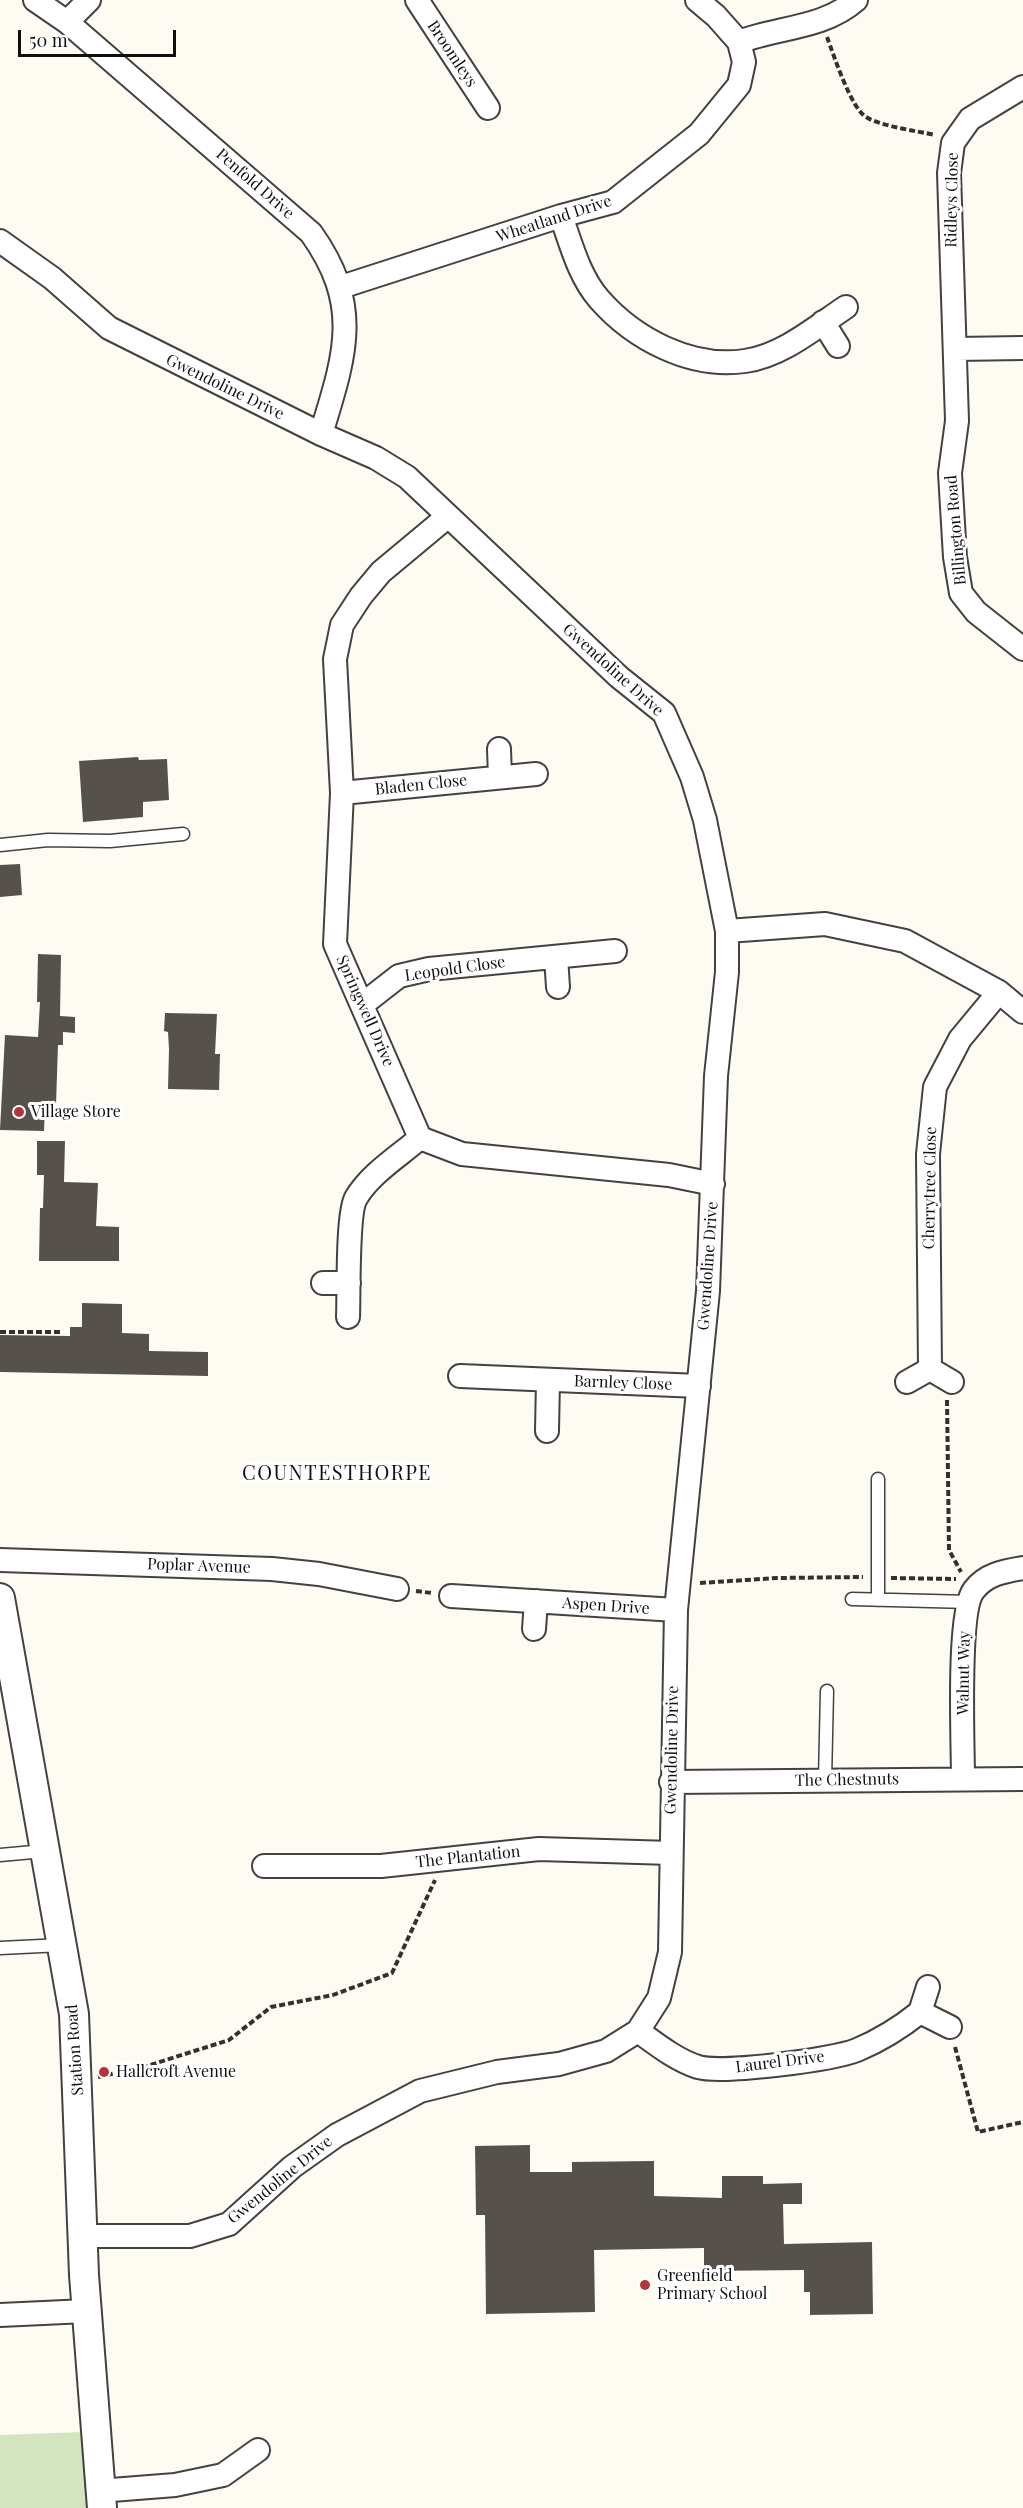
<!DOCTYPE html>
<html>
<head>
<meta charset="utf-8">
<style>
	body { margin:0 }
	#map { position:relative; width:1023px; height:2508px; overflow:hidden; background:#fefcf2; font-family:"Playfair Display",serif }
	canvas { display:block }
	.scale { position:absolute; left:18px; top:30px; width:158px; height:27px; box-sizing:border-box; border:3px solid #0f0f0f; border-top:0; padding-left:8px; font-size:18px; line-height:21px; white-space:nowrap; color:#0f0f0f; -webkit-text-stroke:4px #fff; paint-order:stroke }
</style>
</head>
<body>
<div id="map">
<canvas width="1023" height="2508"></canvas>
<div class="scale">50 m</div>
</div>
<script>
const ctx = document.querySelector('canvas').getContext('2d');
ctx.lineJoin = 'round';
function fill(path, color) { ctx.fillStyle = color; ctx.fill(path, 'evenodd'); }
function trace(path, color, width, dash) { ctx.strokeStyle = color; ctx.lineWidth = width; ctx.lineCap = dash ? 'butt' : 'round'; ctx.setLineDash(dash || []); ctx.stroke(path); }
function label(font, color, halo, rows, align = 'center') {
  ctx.font = font + ' "Playfair Display",serif'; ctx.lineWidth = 6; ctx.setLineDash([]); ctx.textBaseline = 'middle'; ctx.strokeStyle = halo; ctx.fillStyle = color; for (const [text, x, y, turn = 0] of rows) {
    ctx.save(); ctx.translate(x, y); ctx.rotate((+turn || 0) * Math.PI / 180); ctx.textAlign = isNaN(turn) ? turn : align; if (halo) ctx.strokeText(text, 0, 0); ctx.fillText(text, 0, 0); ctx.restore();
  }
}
fill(new Path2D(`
	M82 2432 88 2508H0V2435Z`), '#d2e5bf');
fill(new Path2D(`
	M138 757 139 760 167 759 169 800 143 802V817L83 822 79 761Z
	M20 864 22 895 0 897V865Z
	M38 954 61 955 60 1016 75 1017V1033L63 1032V1045H58L56 1105H45L44 1131 0 1130 5 1035 38 1037 40 1002H37Z
	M165 1013 217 1014 215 1054H220L219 1090 168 1089 169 1049 168 1032 164 1031Z
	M37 1141H65L64 1182 98 1183 96 1226 119 1227V1261H39L40 1208H43L44 1175H37Z
	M82 1303 122 1304V1333L149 1334V1351L208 1352V1376L0 1372V1335L70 1336V1327H82Z
	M530 2145V2172H572V2162L654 2161V2196L722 2198V2176H763V2184L802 2183V2204H783L784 2244 872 2242 873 2314 810 2315V2292H804V2270L704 2271V2248L594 2250 595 2312 486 2314 485 2215H476L475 2146Z`), '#57514c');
const service = new Path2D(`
	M0 845 48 840 110 841 183 834
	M852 1599 970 1602
	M878 1600V1479
	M825 1780 827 1691
	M0 1855 44 1851
	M0 1948 62 1945`);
const minor = new Path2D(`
	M35 0 67 22 311 233C363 306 345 355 321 434
	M417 0 488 108
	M697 0 716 16 739 42
	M67 22 89 0
	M1023 87 970 119 953 143 949 173 957 421 950 473 955 557 961 593 976 612 1023 649
	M561 216C571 244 579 276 599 299 634 339 691 369 745 361 782 356 816 327 846 307
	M0 241 52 278 109 328 321 434 376 458 407 477 619 677 664 713 692 777 705 820 727 931V972L716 1076 708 1291 676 1610 670 1952 659 1998 638 2031 606 2051 559 2064 497 2072 420 2091 337 2135 292 2167 229 2224 190 2236H82
	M341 287 561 216 613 202 699 134 739 85 744 62 739 42C777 27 823 29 856 0
	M823 322 838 346
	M956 349 1023 348
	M447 517 381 572 361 596 342 625 335 659 342 793 335 944 420 1138 462 1154 669 1175 713 1184
	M499 749 500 777
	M342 793 536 774
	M727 931 825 924 905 941 999 992 1023 1012
	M556 957 558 987
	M363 1004 399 976 429 969 615 951
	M323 1283H349
	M348 1317C349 1295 347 1213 356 1198 370 1174 399 1156 420 1138
	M930 1369 928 1154 935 1087 960 1039 999 992
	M460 1376 699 1386
	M907 1382 930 1369 952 1382
	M547 1431 548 1380
	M0 1560 272 1569 319 1574 397 1589
	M451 1596 676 1610
	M534 1629 536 1601
	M963 1778C963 1746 957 1610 974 1590 986 1574 1005 1571 1023 1568
	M671 1782 1023 1779
	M264 1866H381L539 1849 671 1853
	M928 1987 920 2012 950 2027
	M638 2031C656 2044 676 2060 698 2067 722 2074 832 2060 857 2050 881 2040 900 2028 920 2012
	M0 2315 86 2311
	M99 2491 175 2485 223 2475 258 2450`);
const tertiary = new Path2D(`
	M0 1598 74 2014 84 2275 102 2508`);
trace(service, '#424242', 15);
trace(minor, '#424242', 26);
trace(tertiary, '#424242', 32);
trace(new Path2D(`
	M827 37C834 56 851 108 866 117 880 126 917 131 935 135
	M0 1332H62
	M947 1400 949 1550 961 1572
	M891 1578 956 1579
	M700 1583 777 1578 863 1577
	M416 1591 432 1593
	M955 2047 978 2132 1023 2122
	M98 2077 147 2066 229 2040 271 2007 333 1995 392 1973 435 1880`), '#313131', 4, [6, 3]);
trace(service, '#fff', 12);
trace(minor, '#fff', 22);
trace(tertiary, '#fff', 28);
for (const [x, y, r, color] of [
	[19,1112,6,"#b13539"],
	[104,2072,6,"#b13539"],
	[645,2285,6,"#b13539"]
]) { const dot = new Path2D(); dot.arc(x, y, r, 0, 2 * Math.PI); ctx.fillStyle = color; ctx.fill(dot); trace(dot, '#fff', 2); }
label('16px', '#0f0f0f', '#fff', [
	["Broomleys",452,54,56],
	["Penfold Drive",255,184,41],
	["Ridleys Close",952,200,-89],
	["Wheatland Drive",554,219,-18],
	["Gwendoline Drive",225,387,26],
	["Billington Road",956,530,-95],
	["Gwendoline Drive",613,670,42],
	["Bladen Close",421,785,-6],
	["Leopold Close",455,969,-8],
	["Springwell Drive",365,1011,66],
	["Cherrytree Close",930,1188,-89],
	["Gwendoline Drive",708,1266,-86],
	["Barnley Close",623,1383,2],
	["Poplar Avenue",199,1566,2],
	["Aspen Drive",606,1606,4],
	["Walnut Way",964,1673,-89],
	["Gwendoline Drive",672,1750,-89],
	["The Chestnuts",847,1780,-1],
	["The Plantation",468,1857,-6],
	["Station Road",75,2050,-94],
	["Laurel Drive",780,2062,-7],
	["Gwendoline Drive",280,2180,-39]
]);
label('16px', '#0f0f0f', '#fff', [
	["Village Store",31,1112],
	["Hallcroft Avenue",116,2072],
	["Greenfield",657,2276],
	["Primary School",657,2294]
], 'left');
ctx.letterSpacing = '1.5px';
label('20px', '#0f0f0f', '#fff', [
	["COUNTESTHORPE",337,1474]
]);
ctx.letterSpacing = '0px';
</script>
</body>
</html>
